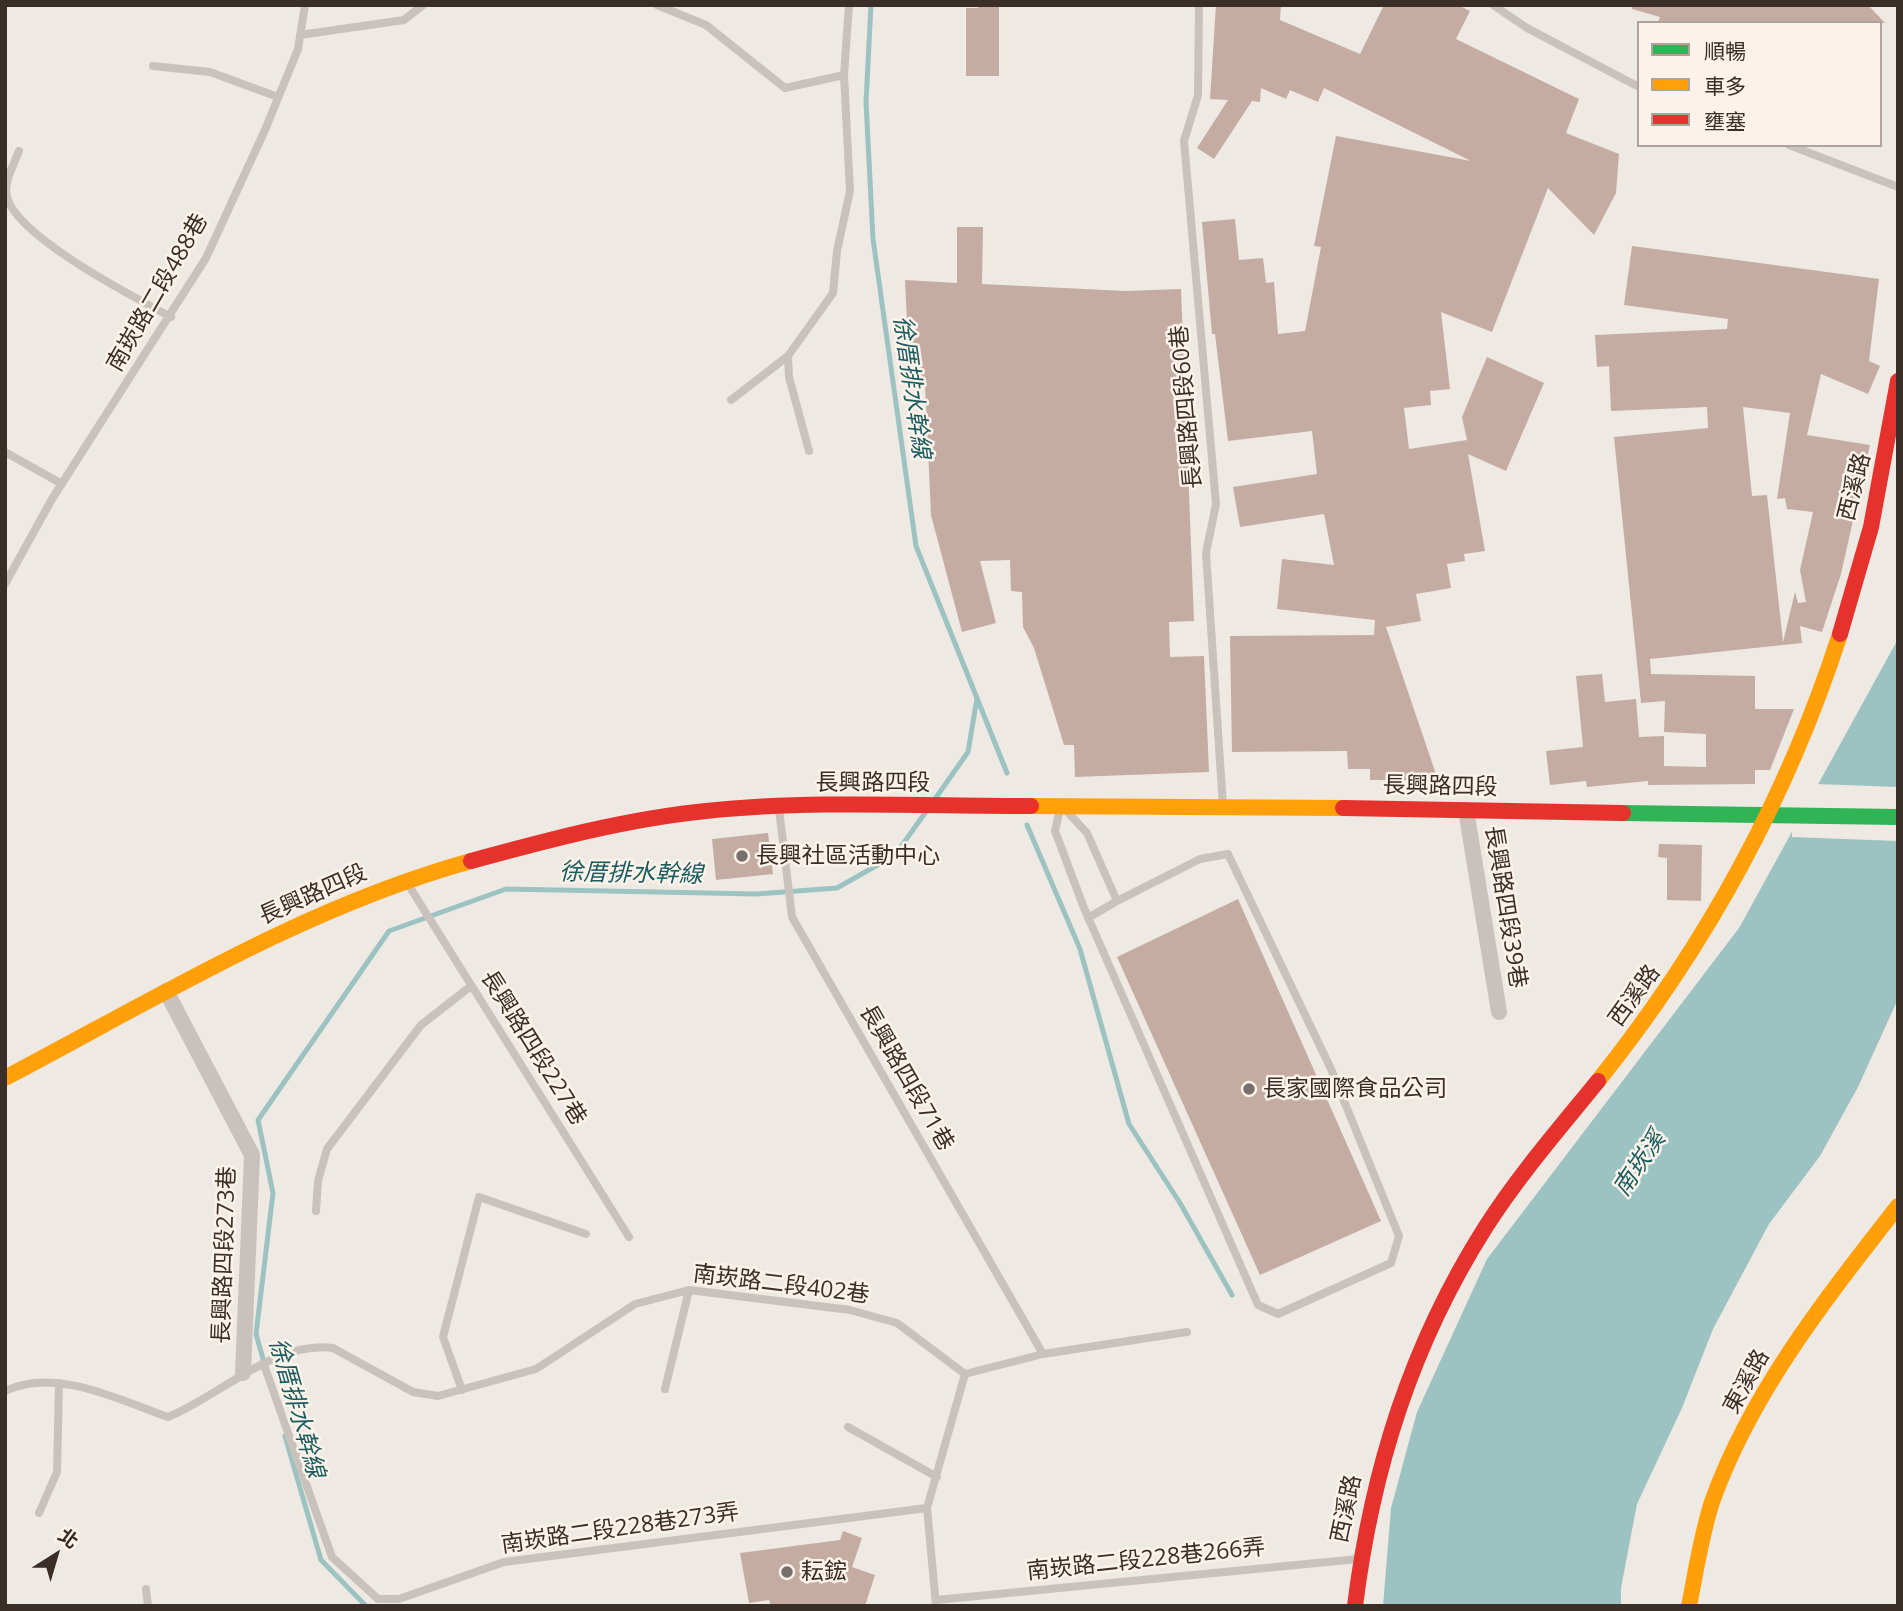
<!DOCTYPE html>
<html>
<head>
<meta charset="utf-8">
<style>
	body { margin:0 }
	#map { position:relative; width:1903px; height:1611px; overflow:hidden; background:#efe9e3; font-family:"Open Sans","Noto Sans TC",sans-serif }
	canvas { display:block }
	.frame { position:absolute; inset:0; border:7px solid #3a2e29; pointer-events:none }
	.legend { position:absolute; left:1637px; top:21px; width:245px; height:126px; box-sizing:border-box; background:#fbf3ea; border:2px solid #aea49d; margin:0; padding:9px 12px; list-style:none; font-size:21px; color:#3a2e29 }
	.legend li { display:flex; align-items:center; gap:14px; height:35px }
	.legend b { width:35px; border:2px solid #aea49d }
	.north { position:absolute; left:21px; top:1520px; width:70px; height:70px; -webkit-text-stroke:5px #fbf3ea; paint-order:stroke; rotate:37deg; font-size:19px; font-weight:700; line-height:28px; text-align:center; color:#3a2e29 }
	.north::after { content:''; display:block; margin:auto; width:24px; height:32px; background:#3a2e29; clip-path:polygon(50% 0,100% 100%,50% 72%,0 100%) }
</style>
</head>
<body>
<div id="map">
<canvas width="1903" height="1611"></canvas>
<div class="frame"></div>
<ul class="legend">
<li><b style="height:9px;background:#30b455"></b>順暢</li>
<li><b style="height:9px;background:#ff9f0a"></b>車多</li>
<li><b style="height:9px;background:#e5322d"></b>壅塞</li>
</ul>
<div class="north">北</div>
</div>
<script>
const ctx = document.querySelector('canvas').getContext('2d');
ctx.lineJoin = 'round';
function fill(path, color) { ctx.fillStyle = color; ctx.fill(path, 'evenodd'); }
function trace(path, color, width, dash) { ctx.strokeStyle = color; ctx.lineWidth = width; ctx.lineCap = dash ? 'butt' : 'round'; ctx.setLineDash(dash || []); ctx.stroke(path); }
function label(font, color, halo, rows, align = 'center') {
  ctx.font = font + ' "Open Sans","Noto Sans TC",sans-serif'; ctx.lineWidth = 5; ctx.setLineDash([]); ctx.textBaseline = 'middle'; ctx.strokeStyle = halo; ctx.fillStyle = color; for (const [text, x, y, turn = 0] of rows) {
    ctx.save(); ctx.translate(x, y); ctx.rotate((+turn || 0) * Math.PI / 180); ctx.textAlign = isNaN(turn) ? turn : align; if (halo) ctx.strokeText(text, 0, 0); ctx.fillText(text, 0, 0); ctx.restore();
  }
}
fill(new Path2D(`
	M1898 639V999L1858 1087 1820 1156 1769 1224 1713 1329 1682 1408 1637 1504 1621 1588V1606H1383L1391 1508 1417 1412 1487 1259 1739 928Z`), '#9cc3c2');
fill(new Path2D(`
	M1816 784 1898 787V841L1792 837V827Z`), '#efe9e3');
trace(new Path2D(`
	M871 5 866 102 873 239 916 546 1007 773
	M935 799 968 752 977 698
	M1027 825 1080 949 1129 1124 1180 1203 1232 1295
	M265 1366 256 1334 273 1193 258 1120 389 931 506 889 757 894 837 888 895 855 925 813
	M285 1436 321 1560 366 1606`), '#9cc3c2', 5);
fill(new Path2D(`
	M978 5H999V76H966V8H978Z
	M1216 5H1281L1280 20 1360 54 1384 5H1458L1470 11 1456 39 1579 99 1566 133 1619 154 1616 193 1594 235 1548 188 1492 332 1441 312 1450 389 1430 391 1431 405 1404 408 1409 449 1467 440 1462 417 1487 357 1544 383 1506 471 1468 454 1485 551 1464 554 1465 561 1447 564 1451 588 1416 594 1421 621 1386 627 1438 780H1370V769H1348L1347 751 1232 752 1230 636 1374 635 1375 620 1277 609 1282 559 1334 565 1324 514 1240 527 1233 487 1317 474 1312 431 1228 441 1215 334H1212L1202 222 1235 219 1239 260 1263 258 1266 283 1274 282 1278 334 1305 331 1321 247 1314 246 1336 136 1471 161 1324 88 1318 102 1290 90 1286 99 1261 88 1260 102 1252 101 1214 159 1197 148 1228 100 1210 99Z
	M1632 5H1868L1885 23H1658L1660 17 1632 9Z
	M957 227H983L982 284 1125 291 1181 289 1194 621 1169 622 1170 657 1204 656 1209 772 1075 777 1074 745H1064L1034 648 1023 627 1022 592 1011 591 1010 560 980 561 996 623 962 632 931 515 925 384H910L905 280 957 283Z
	M1632 246 1879 279 1869 361 1880 366 1868 394 1821 374 1807 435 1870 445 1841 574 1822 632 1800 626 1802 643 1650 659 1651 674 1755 676V709H1794L1770 770H1755V784L1648 785V781L1587 787 1586 781 1550 785 1546 751 1583 747 1576 676 1602 674 1605 702 1636 699 1639 737 1664 736V766L1706 767V734L1664 732 1665 701 1641 703 1614 437 1708 428 1707 407 1611 411 1609 366 1597 367 1595 335 1727 329 1728 319 1624 305ZM1743 407 1790 413 1777 499 1785 498 1787 509 1813 512 1800 570 1806 602 1798 603 1795 592 1783 642 1767 495 1752 496Z
	M768 833 773 874 716 880 712 839Z
	M1659 844 1702 845 1701 901 1667 900V858L1658 857Z
	M1238 899 1381 1221 1260 1275 1117 957Z
	M843 1531 862 1538 852 1567 875 1575 865 1606H771L769 1600 749 1603 740 1553 840 1540Z`), '#c4aca3');
trace(new Path2D(`
	M657 5 706 25 785 88 844 75 849 5
	M1199 5 1198 95 1184 141 1216 504 1206 553 1223 806
	M1493 5 1527 28 1639 87
	M300 35 404 20 423 5
	M153 66 210 72 278 97
	M1789 145 1898 187
	M19 151C14 164 3 183 7 197 17 237 134 297 171 317
	M788 356 833 293 837 251 850 191 844 75
	M731 400 788 356 789 377 809 451
	M5 452 62 484
	M5 584 52 499 206 258 265 130 298 49 305 5
	M1061 805 1087 833 1117 901 1200 859 1228 854 1331 1069 1399 1236 1391 1263 1278 1314 1258 1305 1084 908 1055 831Z
	M779 809 792 917 1043 1354
	M406 881 629 1237
	M1088 918 1117 901
	M316 1211 318 1181 327 1149 421 1025 471 986
	M264 1365 332 1557 378 1599H399L504 1562 927 1508
	M965 1374 1043 1354 1187 1332
	M665 1389 689 1290
	M462 1390 443 1337 479 1197 586 1234
	M5 1391C57 1367 119 1400 168 1417 219 1397 274 1340 333 1348L413 1392 438 1396 536 1369 635 1304 689 1290 850 1310 897 1323 965 1374
	M848 1427 937 1477
	M39 1513 57 1472 59 1383
	M146 1589 148 1606
	M936 1600 1358 1559
	M936 1606 927 1508 965 1374`), '#c9c1bb', 8);
trace(new Path2D(`
	M1466 810 1499 1012
	M166 991 252 1155 243 1373`), '#c9c1bb', 16);
trace(new Path2D(`
	M1623 813 1898 817`), '#30b455', 16);
trace(new Path2D(`
	M1031 806 1343 808
	M5 1078C157 998 305 907 471 861
	M1598 1081C1706 946 1787 798 1840 634
	M1689 1606C1696 1571 1701 1536 1712 1502 1751 1392 1827 1297 1898 1206`), '#ff9f0a', 16);
trace(new Path2D(`
	M1840 634 1871 527 1898 381
	M1343 808 1623 813
	M471 861C548 840 626 819 706 811 813 800 923 806 1031 806
	M1355 1606C1372 1470 1411 1345 1485 1228 1518 1176 1559 1129 1598 1081`), '#e5322d', 16);
for (const [x, y, r, color] of [
	[742,856,7,"#796f6a"],
	[1249,1089,7,"#796f6a"],
	[787,1572,7,"#796f6a"]
]) { const dot = new Path2D(); dot.arc(x, y, r, 0, 2 * Math.PI); ctx.fillStyle = color; ctx.fill(dot); trace(dot, '#fbf3ea', 2.5); }
label('23px', '#3a2e29', '#fbf3ea', [
	["南崁路二段488巷",158,293,-60],
	["長興路四段60巷",1187,407,-95],
	["西溪路",1855,487,-76],
	["長興路四段",873,783],
	["長興路四段",1440,787,1],
	["長興路四段",313,895,-24],
	["長興路四段39巷",1505,907,81],
	["西溪路",1635,996,-54],
	["長興路四段227巷",533,1048,58],
	["長興路四段71巷",906,1078,60],
	["長興路四段273巷",225,1255,-88],
	["南崁路二段402巷",781,1285,7],
	["東溪路",1747,1382,-61],
	["西溪路",1347,1509,-78],
	["南崁路二段228巷273弄",620,1529,-8],
	["南崁路二段228巷266弄",1146,1560,-6]
]);
label('23px', '#3a2e29', '#fbf3ea', [
	["長興社區活動中心",756,856],
	["長家國際食品公司",1263,1089],
	["耘鋐",801,1572]
], 'left');
label('italic 24px', '#1a5c60', '#fbf3ea', [
	["徐厝排水幹線",911,387,82],
	["徐厝排水幹線",631,874,1],
	["南崁溪",1640,1164,-56],
	["徐厝排水幹線",296,1408,74]
]);
</script>
</body>
</html>
